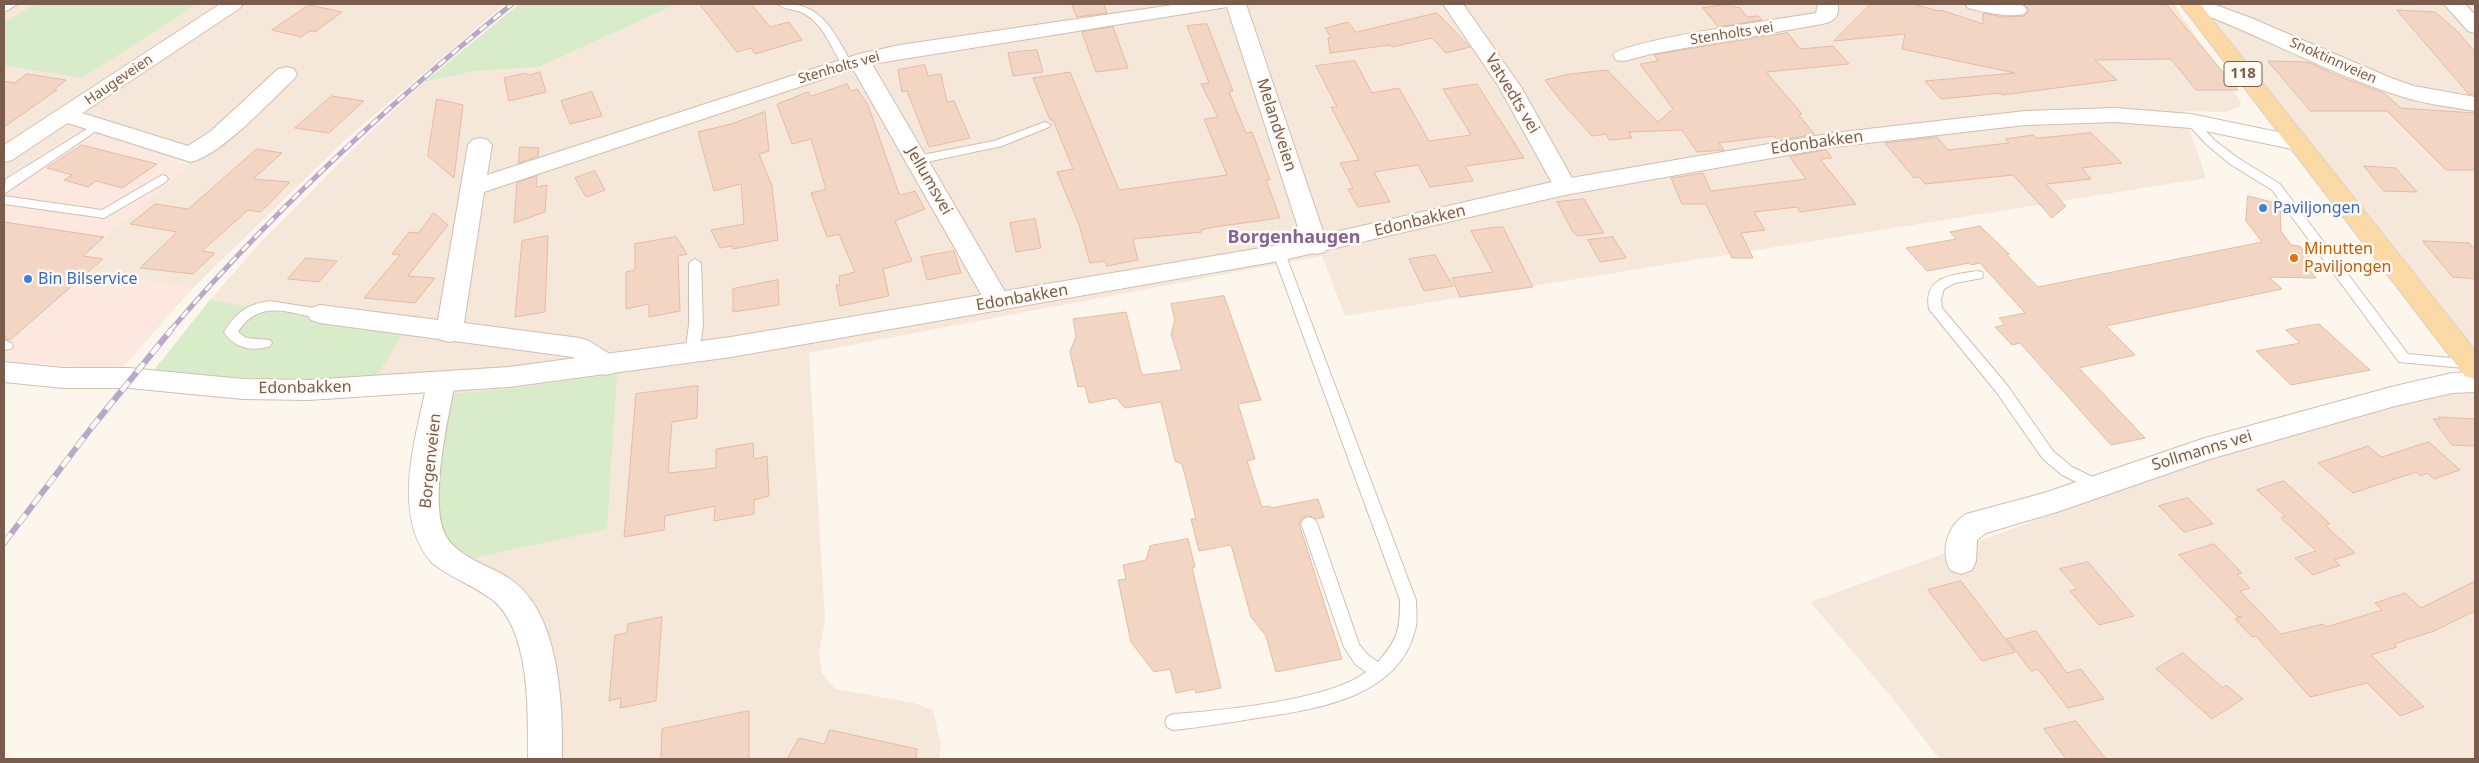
<!DOCTYPE html>
<html>
<head>
<meta charset="utf-8">
<style>
	body { margin:0 }
	#map { position:relative; width:2479px; height:763px; overflow:hidden; background:#fdf6ec; font-family:"Noto Sans",sans-serif }
	canvas { display:block }
	.frame { position:absolute; inset:0; border:5px solid #7a5c4d; pointer-events:none }
</style>
</head>
<body>
<div id="map">
<canvas width="2479" height="763"></canvas>
<div class="frame"></div>
</div>
<script>
const ctx = document.querySelector('canvas').getContext('2d');
ctx.lineJoin = 'round';
function fill(path, color) { ctx.fillStyle = color; ctx.fill(path, 'evenodd'); }
function trace(path, color, width, dash) { ctx.strokeStyle = color; ctx.lineWidth = width; ctx.lineCap = dash ? 'butt' : 'round'; ctx.setLineDash(dash || []); ctx.stroke(path); }
function label(font, color, halo, rows, align = 'center') {
  ctx.font = font + ' "Noto Sans",sans-serif'; ctx.lineWidth = 5; ctx.setLineDash([]); ctx.textBaseline = 'middle'; ctx.strokeStyle = halo; ctx.fillStyle = color; for (const [text, x, y, turn = 0] of rows) {
    ctx.save(); ctx.translate(x, y); ctx.rotate((+turn || 0) * Math.PI / 180); ctx.textAlign = isNaN(turn) ? turn : align; if (halo) ctx.strokeText(text, 0, 0); ctx.fillText(text, 0, 0); ctx.restore();
  }
}
fill(new Path2D(`
	M4 4H505L346 139 192 289 70 267 189 164 78 130 4 179Z
	M677 4H2174L2241 102 2240 107 2225 112 2183 111 2206 178 1345 316 1322 256 809 353 825 620 819 653 822 673 835 689 914 703 933 710 941 745 939 759H545V735L524 616 455 562 442 375 375 378 151 374 210 300 260 243 359 143 424 82 477 71 539 67Z
	M2202 4H2475V349L2270 91Z
	M2466 381 2475 382V759H1939L1898 705 1810 602 2197 462Z`), '#f5e8da');
fill(new Path2D(`
	M78 130 190 165 70 267 192 289 120 371 4 361V179Z`), '#fde8e0');
fill(new Path2D(`
	M35 4H197L82 78 4 65V23Z
	M519 4H677L539 67 477 71 424 82Z
	M210 300 388 331 402 336 375 378 283 380 151 374Z
	M617 374 607 529 455 562 427 528 439 395 507 389Z`), '#d8ecc9');
const building = new Path2D(`
	M700 4H751L770 27 789 22 802 40 755 54 751 48 737 52Z
	M1072 4H1104L1107 13 1077 17Z
	M1733 4 1735 8 1739 7 1747 17 1758 16 1762 20 1718 27 1703 8Z
	M1871 4H1913L1939 11 1941 10 1983 24V13L2003 17 2024 16 2029 10 2023 4H2166L2238 90H2196L2171 59 2095 60 2117 80 2002 95 2001 93 1941 99 1925 81 2015 73 1902 49 1905 34 1834 41Z
	M309 5 342 12 315 32 310 31 301 37 272 30Z
	M2397 10 2435 12 2458 32 2475 52V95L2469 94Z
	M1437 13 1470 47 1446 53 1432 38 1392 47 1390 45 1330 53 1328 38H1331L1325 28 1348 22 1356 32Z
	M1207 24 1233 91 1229 92 1246 133 1252 132 1270 180H1266L1280 218 1214 227 1201 230 1202 232 1133 239 1138 260 1107 266 1105 261 1090 263 1079 225 1057 172 1073 169 1053 120H1050L1033 78 1070 72 1119 190 1227 175 1204 119 1218 117 1201 84 1209 83 1187 26Z
	M1113 27 1128 68 1096 72 1082 32Z
	M1788 33 1800 49 1833 46 1849 64 1766 72 1802 114 1799 115 1814 134 1778 141 1774 136 1719 143 1724 150 1697 152 1682 130 1629 132 1632 138 1609 140 1606 134 1592 136 1560 100 1545 80 1570 74 1607 70 1658 122 1673 109 1640 64 1658 61 1654 55Z
	M1037 50 1043 72 1013 76 1008 53Z
	M1355 61 1372 93 1399 88 1429 141 1471 135 1443 89 1477 84 1524 158 1465 166 1473 181 1430 187 1418 165 1374 172 1390 202 1358 207 1348 189 1353 188 1340 163 1359 160 1331 107H1337L1316 66Z
	M2268 61 2308 62 2341 77 2384 93 2401 108 2475 113V170H2446L2387 111H2311Z
	M925 65 928 76 941 74 947 102 954 101 970 138 929 147 907 91 902 92 898 70Z
	M540 72 546 92 509 101 504 78 525 73 530 75Z
	M27 74 66 80 53 90H57L4 127V81L14 83Z
	M847 84 851 91 857 89 868 105 899 194 901 195 915 191 925 209 895 221 912 261 883 269 889 296 840 306 836 285H840L839 276 855 272 839 234 827 237 811 193 826 189 811 139 792 144 777 104 808 92 811 96Z
	M592 92 602 116 570 124 561 101Z
	M332 96 364 101 329 133 295 128Z
	M437 99 463 105 454 178 428 156Z
	M765 112 769 151 759 154 772 186 778 240 733 249V246L720 248 711 230 744 224 741 184 714 191 698 132 731 124Z
	M2091 133 2122 163 2082 168 2091 179 2046 184 2066 206 2052 218 2013 175 1925 184 1919 177 1914 178 1885 143 1937 137 1948 150 2009 143 2005 139 2033 135 2037 138Z
	M82 145 157 164 122 188 96 181 88 187 64 180 72 175 47 168Z
	M520 147 539 148 538 156 519 163Z
	M257 149 282 153 253 179 290 182 270 203 260 212 248 210 202 251 215 253 193 274 140 268 177 232 130 224 155 204 188 209Z
	M1826 150 1832 158 1820 159 1856 204 1800 212 1797 207 1754 212 1765 230 1741 233 1753 258H1732L1706 204H1682L1671 178 1703 173 1711 191 1806 179 1790 157Z
	M2364 166 2396 168 2417 192 2384 191Z
	M595 171 605 190 586 197 575 178Z
	M537 176 536 187 547 185 545 212 514 223 517 183Z
	M2248 196 2280 204 2281 231 2291 245 2300 246 2317 268H2308L2316 278 2269 277 2282 289 2106 326 2135 355 2079 368 2145 438 2111 445 2020 343 2012 345 1995 327 2005 325 1999 318 2025 313 1980 263 1971 265 1969 263 1927 271 1906 248 1956 239 1950 232 1980 226 2009 254 2007 255 2038 287 2262 242 2246 221Z
	M1584 199 1604 233 1578 236 1573 232 1557 202Z
	M434 213 448 225 408 276 435 278 415 303 364 298 400 255 392 254 409 232 418 233Z
	M1035 219 1041 248 1016 252 1010 223Z
	M4 222 104 237 83 256 103 259 10 340 4 338Z
	M1497 227H1503L1533 287 1460 297 1452 278 1493 272 1471 231Z
	M548 236 545 312 515 317 522 241Z
	M676 237 687 254 678 256 680 311 649 317V304L626 309V272L635 270V244Z
	M1613 237 1626 258 1600 262 1588 240Z
	M2423 241 2469 243 2475 250V279L2453 277Z
	M954 251 961 273 927 280 921 257Z
	M1435 255 1453 286 1424 291 1409 259Z
	M306 258 337 261 319 282 288 279Z
	M778 280 779 305 733 312V289Z
	M1224 296 1261 400 1238 404 1255 459 1247 461 1262 507 1270 506 1271 508 1318 499 1324 517 1316 519 1308 515 1302 518 1299 524 1342 659 1276 672 1266 636 1251 617 1231 545 1199 551 1191 519H1196L1182 464 1175 461 1161 402 1125 408 1116 398 1089 403 1085 386 1078 387 1070 352 1076 336 1073 319 1126 312 1142 375 1182 370 1171 334 1175 320 1171 304Z
	M2319 324 2370 370 2291 385 2256 351 2300 343 2286 330Z
	M698 386 697 418 672 422 668 473 716 468V449L753 443 754 459 767 456 769 496 754 500V514L714 521 715 506 665 516 664 530 624 537 636 394Z
	M2439 417 2475 419V446L2452 445 2433 419H2440Z
	M2429 442 2460 470 2434 479 2427 473 2421 476 2416 472 2353 493 2318 463 2368 446 2381 457Z
	M2284 481 2330 524 2325 525 2355 553 2334 560 2340 565 2313 575 2295 558 2316 551 2281 518 2285 516 2257 490Z
	M2188 498 2213 524 2184 532 2159 506Z
	M1188 539 1195 567 1192 568 1221 688 1196 693 1195 689 1176 693 1170 669 1154 672 1131 642 1118 580 1126 579 1123 565 1146 560 1150 546Z
	M2214 544 2242 573 2237 574 2250 588 2240 591 2281 634 2323 624 2326 627 2382 610 2375 603 2405 593 2421 608 2475 581V611L2434 631 2394 644 2397 647 2371 655 2424 707 2400 716 2367 683 2310 697 2256 636 2252 637 2235 619 2242 616 2238 617 2179 555Z
	M2088 562 2134 616 2099 625 2070 591 2077 589 2060 569Z
	M1961 581 2015 652 1982 661 1928 590Z
	M662 617 656 701 620 708 621 698 609 701 615 635 627 633 628 624Z
	M2036 631 2067 673 2081 669 2104 699 2068 708 2038 669 2031 671 2007 639Z
	M2183 653 2223 688 2226 685 2243 699 2212 719 2156 669Z
	M749 711V759H661L662 729Z
	M2076 721 2106 759H2066L2044 729Z
	M830 730 917 749 916 759H787L799 738 824 744Z`);
fill(building, '#f3d5c3');
trace(building, '#e6bba3', 1);
const service = new Path2D(`
	M6 4H18L4 12V5Z
	M778 4C822 1 833 31 852 64L851 66H843C831 48 824 24 803 13 796 9 784 10 778 4Z
	M2191 118 2195 119 2214 140 2238 158 2280 184 2408 354 2472 360 2475 361V369L2399 362 2272 190 2230 164 2206 144 2185 121Z
	M98 122 104 125 102 127 4 194 6 179Z
	M1045 122 1051 125 1049 127 1002 146 917 164 911 160 917 156 994 141Z
	M162 175 166 176 168 179 166 182 104 218 4 204V196L102 210Z
	M1279 249 1285 253 1416 600C1416 610 1418 621 1415 630 1399 696 1319 709 1263 717 1233 722 1203 727 1173 730L1167 727 1165 722 1167 717 1173 714C1219 711 1331 700 1366 672L1355 664 1344 647 1301 523 1304 519 1309 517 1314 519 1317 523 1359 644 1367 654 1378 662C1398 639 1400 630 1400 600L1273 253Z
	M695 259 701 263 703 325 699 353 692 358 685 353 689 325V263Z
	M1977 271 1982 272 1983 275 1982 278 1955 283 1944 289 1941 299 1942 308 2007 385 2053 451 2072 467 2101 481 2103 485 2101 489H2091L2062 475 2043 459 1997 393 1929 309C1923 276 1952 275 1977 271Z
	M270 301 320 309 327 314 320 319C288 312 258 299 238 332L246 338 270 340 272 343 270 346C252 352 234 348 224 332 236 313 247 304 270 301Z
	M4 340 11 343 13 346 11 349 4 350Z`);
const minor = new Path2D(`
	M1179 4H1246L1328 246 1325 252 1316 254 1307 252 1304 246 1227 7 872 64 1011 302 1007 308 998 311 989 308 853 69 484 192 464 323 580 338 589 341 616 358 620 365 616 372 606 375 596 372 573 357 454 341 449 342 439 339 320 323 311 320 307 314 311 308 320 305 438 320 468 145 472 140 480 138 488 140 492 145 487 175 859 54 900 45Z
	M1443 4H1463L1521 87 1577 187 1573 192 1565 195 1557 192 1499 87Z
	M1818 4H1838C1839 17 1835 21 1822 24L1651 54 1624 61 1616 60 1613 55C1624 40 1788 18 1816 13Z
	M1965 4H2016L2024 6 2027 10 2024 14C2008 18 1984 12 1968 8Z
	M2184 4H2213L2251 18 2391 78 2414 86 2475 97V111C2451 107 2424 104 2400 96 2327 73 2259 34 2187 8Z
	M2444 4H2465L2475 15V33L2468 31Z
	M286 67 294 69 297 74 294 79C269 102 223 154 191 162L58 120 55 115 58 110 66 108 188 146 211 131 278 69Z
	M2475 372V392L2452 393 2395 406 2210 459 2057 512 1986 533 1977 540 1976 561 1972 570 1961 574 1950 570C1940 550 1947 526 1966 514L2044 493 2205 438 2395 386 2452 373Z
	M441 373 451 376 455 383C448 418 429 502 445 534 455 556 488 565 507 577 560 609 563 704 562 759H528C528 714 531 634 494 601 475 586 451 578 432 563 390 515 416 438 427 383L431 376Z`);
const tertiary = new Path2D(`
	M2115 108 2191 114 2297 136 2305 138 2308 143 2305 148 2297 150 2191 128 2115 122 2025 125 1833 147 1565 195 1279 261 731 357 509 387 308 400 243 399 129 388H63L4 382V362L63 368H129L243 379 308 380 509 367 731 337 1279 245 1565 179 1833 133 2025 111Z`);
const secondary = new Path2D(`
	M220 4H243L240 8 12 160 4 162V145Z`);
const primary = new Path2D(`
	M2180 4H2200L2475 350V379L2465 376Z`);
trace(service, '#d1beb0', 2);
trace(minor, '#d1beb0', 2);
trace(tertiary, '#d1beb0', 2);
trace(secondary, '#d6c0b0', 2);
trace(primary, '#dad1cd', 2);
fill(service, '#fff');
fill(minor, '#fff');
fill(tertiary, '#fff');
fill(secondary, '#fff');
fill(primary, '#fbd9a5');
const railFar1 = new Path2D(`
	M170 331C273 210 389 104 512 4`);
const rail = new Path2D(`
	M4 543 92 427 171 330`);
trace(railFar1, '#b9a8c9', 5);
trace(rail, '#b9a8c9', 6);
trace(railFar1, '#fffaf3', 3, [9]);
trace(rail, '#fffaf3', 4.5, [12]);
for (const [x, y, r, color] of [
	[2263,208,5,"#3f7fe0"],
	[2294,258,5,"#e8710a"],
	[28,279,5,"#3f7fe0"]
]) { const dot = new Path2D(); dot.arc(x, y, r, 0, 2 * Math.PI); ctx.fillStyle = color; ctx.fill(dot); trace(dot, '#fffaf3', 2); }
label('14px', '#7a5c4d', '#fffaf3', [
	["Stenholts vei",1732,34,-9],
	["Snoktinnveien",2333,61,24],
	["Stenholts vei",839,68,-16],
	["Haugeveien",119,80,-34]
]);
for (const [x, y, w] of [
	[2243,74,38]
]) { const box = new Path2D(); box.roundRect(x - w / 2, y - 12.5, w, 25, 4); ctx.fillStyle = '#fffaf3'; ctx.fill(box); trace(box, '#7a5c4d', 1); }
label('bold 15px', '#7a5c4d', null, [
	["118",2243,74]
]);
label('16px', '#7a5c4d', '#fffaf3', [
	["Vatvedts vei",1512,94,59],
	["Melandveien",1276,125,72],
	["Edonbakken",1817,143,-8],
	["Jellumsvei",929,181,60],
	["Edonbakken",1420,221,-13],
	["Edonbakken",1022,298,-10],
	["Edonbakken",305,388,-1],
	["Sollmanns vei",2202,451,-17],
	["Borgenveien",431,461,-84]
]);
label('16px', '#366cbe', '#fffaf3', [
	["Paviljongen",2273,208],
	["Bin Bilservice",38,279]
], 'left');
label('16px', '#c56008', '#fffaf3', [
	["Minutten",2304,249],
	["Paviljongen",2304,267]
], 'left');
label('bold 18px', '#846695', '#fffaf3', [
	["Borgenhaugen",1294,238]
]);
</script>
</body>
</html>
